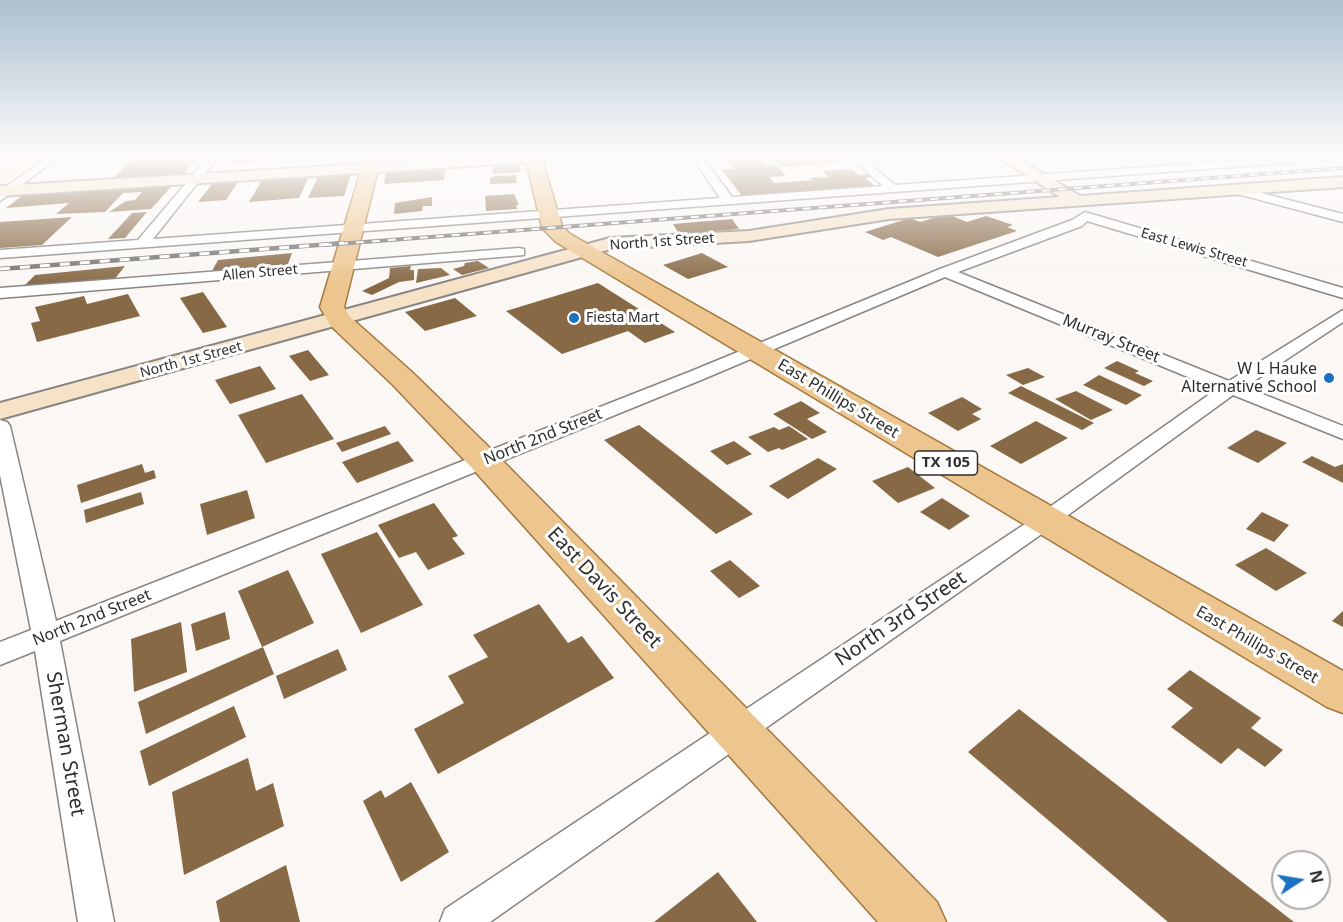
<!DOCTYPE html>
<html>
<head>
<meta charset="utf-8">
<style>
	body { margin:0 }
	#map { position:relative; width:1343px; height:922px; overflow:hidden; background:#faf7f4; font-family:"Noto Sans",sans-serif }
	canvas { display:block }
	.north { position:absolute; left:1271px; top:850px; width:60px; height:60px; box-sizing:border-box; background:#fff; border:2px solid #acabab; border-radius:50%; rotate:78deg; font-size:16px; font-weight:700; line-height:24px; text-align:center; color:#2f2e2d }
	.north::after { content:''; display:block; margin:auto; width:21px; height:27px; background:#1b71bf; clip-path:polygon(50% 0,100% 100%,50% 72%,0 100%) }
</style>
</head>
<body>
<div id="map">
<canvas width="1343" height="922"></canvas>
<div class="north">N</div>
</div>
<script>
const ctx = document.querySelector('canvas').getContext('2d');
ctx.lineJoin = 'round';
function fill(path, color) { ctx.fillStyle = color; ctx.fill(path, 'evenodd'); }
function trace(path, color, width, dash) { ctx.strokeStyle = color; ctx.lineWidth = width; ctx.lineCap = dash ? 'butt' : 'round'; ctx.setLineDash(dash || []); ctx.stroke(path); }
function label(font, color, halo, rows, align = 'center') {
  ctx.font = font + ' "Noto Sans",sans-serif'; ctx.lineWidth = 6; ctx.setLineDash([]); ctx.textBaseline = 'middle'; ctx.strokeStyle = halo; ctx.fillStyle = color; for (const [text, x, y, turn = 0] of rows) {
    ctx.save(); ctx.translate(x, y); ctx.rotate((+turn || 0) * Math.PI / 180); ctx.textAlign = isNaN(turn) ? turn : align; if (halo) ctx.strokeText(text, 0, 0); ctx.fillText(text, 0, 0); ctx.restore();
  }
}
fill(new Path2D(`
	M0 157H41L0 186Z`), '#f7e3cb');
fill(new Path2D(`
	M145 157H198L183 174 113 178 134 158Z
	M237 157H269L266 161 233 163Z
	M393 157H443V159L392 162Z
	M724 157H758L766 165 775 164 786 176 769 177 774 183 813 180 808 178 829 177 822 171 852 169 858 175 870 174 874 177 865 178 875 186 742 196 721 169H734Z
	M771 157H811L820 164 781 167Z
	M816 157H843L849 161 823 163Z
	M519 164 521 172 493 174V166Z
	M445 168 444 180 384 184 386 171Z
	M351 175 344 196 308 198 318 177Z
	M516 175 517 183 490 184V178L495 176Z
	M309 177 299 198 249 202 262 180Z
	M238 182 226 200 198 202 212 184Z
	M172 186 151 209 109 212 126 201 135 200 142 192 123 193 105 212 56 214 69 203 6 208 23 195Z
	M514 194 519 205H516L517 209 486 211 485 196Z
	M432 197V206H423L422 211 394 214 395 203Z
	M147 212 125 238 108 239 132 213Z
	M947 214 967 222 986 216 1013 225 1007 227 1017 231 938 257 891 237 883 240 865 232 910 218 920 222Z
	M72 217 42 245 0 248V222Z
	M732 219 739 229 679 234 673 224Z
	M292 253 287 267 211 273 218 260Z
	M702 253 728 267 688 279 663 265Z
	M478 261 489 268 462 275 453 269 464 266 465 263Z
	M125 266 114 280 23 287 35 275Z
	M411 266 410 270H414V280L399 282 372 295 362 291 389 278 390 268Z
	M441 268 450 275 416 283 418 269Z
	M598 283 675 332 645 343 628 331 562 354 506 311Z
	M203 292 227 327 203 333 180 298Z
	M128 294 140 316 37 342 31 323 40 321 35 307 84 296 87 304Z
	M455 298 477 316 425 331 405 312Z
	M308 350 329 375 310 381 289 356Z
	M1117 361 1139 371 1135 373 1153 381 1144 386 1104 368Z
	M260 366 276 389 230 404 215 380Z
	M1028 368 1045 377 1023 385 1006 375Z
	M1099 375 1142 395 1126 405 1083 385Z
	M1021 386 1094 423 1082 430 1008 393Z
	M1076 391 1113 410 1091 420 1055 399Z
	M302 394 334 439 266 463 238 415Z
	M962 397 982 409 972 414 981 419 958 431 928 413Z
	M801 401 820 413 807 419 827 432 812 439 773 414Z
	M1036 421 1068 438 1021 464 990 446Z
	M639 425 753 514 716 534 604 440Z
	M385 426 391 434 342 452 336 443Z
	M789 426 808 439 782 450 779 448 768 452 748 437 774 427 779 430Z
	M1256 430 1287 443 1258 463 1227 448Z
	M398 441 414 461 357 483 342 462Z
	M734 441 752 454 727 465 710 451Z
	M1312 456 1335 467 1343 464V483L1302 462Z
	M818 458 837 469 788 499 769 486Z
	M142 464 145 473 154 470 156 478 81 503 77 485Z
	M908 467 935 488 898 503 872 481Z
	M247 490 255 518 207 535 200 504Z
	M141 492 144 504 86 523 84 510Z
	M942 498 970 516 949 530 920 512Z
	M434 503 458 536 452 538 465 554 428 570 416 552 399 558 378 525Z
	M1262 512 1289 525 1274 542 1246 529Z
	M377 532 423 605 361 633 321 554Z
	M1266 548 1307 573 1276 591 1235 565Z
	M730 560 760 586 739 598 710 571Z
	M288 570 314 623 262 647 238 591Z
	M539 604 568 643 582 636 614 678 438 774 414 729 464 703 448 676 488 657 473 635Z
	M1343 611V627L1332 621Z
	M225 612 230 639 196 651 191 624Z
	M181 622 187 672 134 692 131 639Z
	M263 647 274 674 146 734 138 702Z
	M338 649 347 670 284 699 276 676Z
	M1190 670 1261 718 1251 728 1283 750 1265 767 1238 748 1221 764 1171 727 1193 708 1167 689Z
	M234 706 246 737 149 786 140 751Z
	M1019 709 1294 922H1168L968 752Z
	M248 758 256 791 273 783 284 826 184 875 172 792Z
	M411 782 449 852 401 882 363 801 381 790 385 798Z
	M286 865 300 922H220L216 901Z
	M718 872 757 922H654Z`), '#876946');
const street = new Path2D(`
	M48 157H59L0 201V191Z
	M208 157H218L153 239 720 198 692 157H702L732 197 883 186 850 157H861L895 185 1288 157H1333L1328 160 0 258V250L138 240Z
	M529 157H558L553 160 533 161Z
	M1234 186 1343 214V222L1230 192V188Z
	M1085 212 1343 288V298L1087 221 1082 226 958 272 1229 381 1343 310V322L1245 387 1343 426V439L1233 395 1053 526 490 922H440L445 909 1037 516 1217 389 945 277 701 380 60 641 114 922H78L35 651 0 665V642L31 630 0 475V420L7 422 10 426 56 621 689 372 940 269 1072 220Z
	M519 248 524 249V255L0 298V288Z`);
const secondary = new Path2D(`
	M483 157 540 158 533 162 0 196V186Z
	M998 157H1015L1080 196 1343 177V187L889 219 749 241 611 249 0 419V403L610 238 749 231 889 209 1060 197Z`);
const primary = new Path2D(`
	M365 157H381L344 307 349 316 413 373 496 454 937 902 946 922H878L472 468 393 385 330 325 320 307Z
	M525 157H541L562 226 570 234 1343 671V713L1327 707 556 242 542 228Z`);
trace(street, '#878482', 3);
trace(secondary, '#878482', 4);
trace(primary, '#a3773c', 3);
fill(street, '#fff');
fill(secondary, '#f6e2c7');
fill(primary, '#edc58f');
const railFar1 = new Path2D(`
	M324 245 1343 168`);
const rail = new Path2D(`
	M0 269 344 243`);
trace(railFar1, '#737170', 4);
trace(rail, '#737170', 4.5);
trace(railFar1, '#fff', 2, [8]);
trace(rail, '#fff', 3, [10]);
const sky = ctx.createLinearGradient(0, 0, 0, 286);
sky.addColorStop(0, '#acc0d0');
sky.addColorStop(0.55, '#fdfbfa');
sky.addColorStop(1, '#fdfbfa00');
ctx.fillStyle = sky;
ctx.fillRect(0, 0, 1343, 286);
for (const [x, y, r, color] of [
	[574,318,6,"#1b71bf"],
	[1329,378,6,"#1b71bf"]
]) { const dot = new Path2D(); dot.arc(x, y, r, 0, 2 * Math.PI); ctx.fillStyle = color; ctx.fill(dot); trace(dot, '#fff', 2); }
label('14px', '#2f2e2d', '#fff', [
	["North 1st Street",662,242,-4],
	["East Lewis Street",1194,248,16],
	["Allen Street",260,273,-5],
	["North 1st Street",191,360,-15]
]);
label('14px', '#2f2e2d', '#fff', [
	["Fiesta Mart",586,318]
], 'left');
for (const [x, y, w] of [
	[946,463,63]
]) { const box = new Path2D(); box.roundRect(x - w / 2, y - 12, w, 24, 4.5); ctx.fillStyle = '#fff'; ctx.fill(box); trace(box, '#2f2e2d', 1.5); }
label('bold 15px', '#2f2e2d', null, [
	["TX 105",946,463]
]);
label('16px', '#2f2e2d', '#fff', [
	["Murray Street",1111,339,22],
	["East Phillips Street",838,399,31],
	["North 2nd Street",543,437,-22],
	["North 2nd Street",92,618,-22],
	["East Phillips Street",1257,645,30]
]);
label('16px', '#2f2e2d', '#fff', [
	["W L Hauke",1317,369],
	["Alternative School",1317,387]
], 'right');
label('20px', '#2f2e2d', '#fff', [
	["East Davis Street",604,588,47],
	["North 3rd Street",901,619,-34],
	["Sherman Street",65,744,80]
]);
</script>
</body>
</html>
